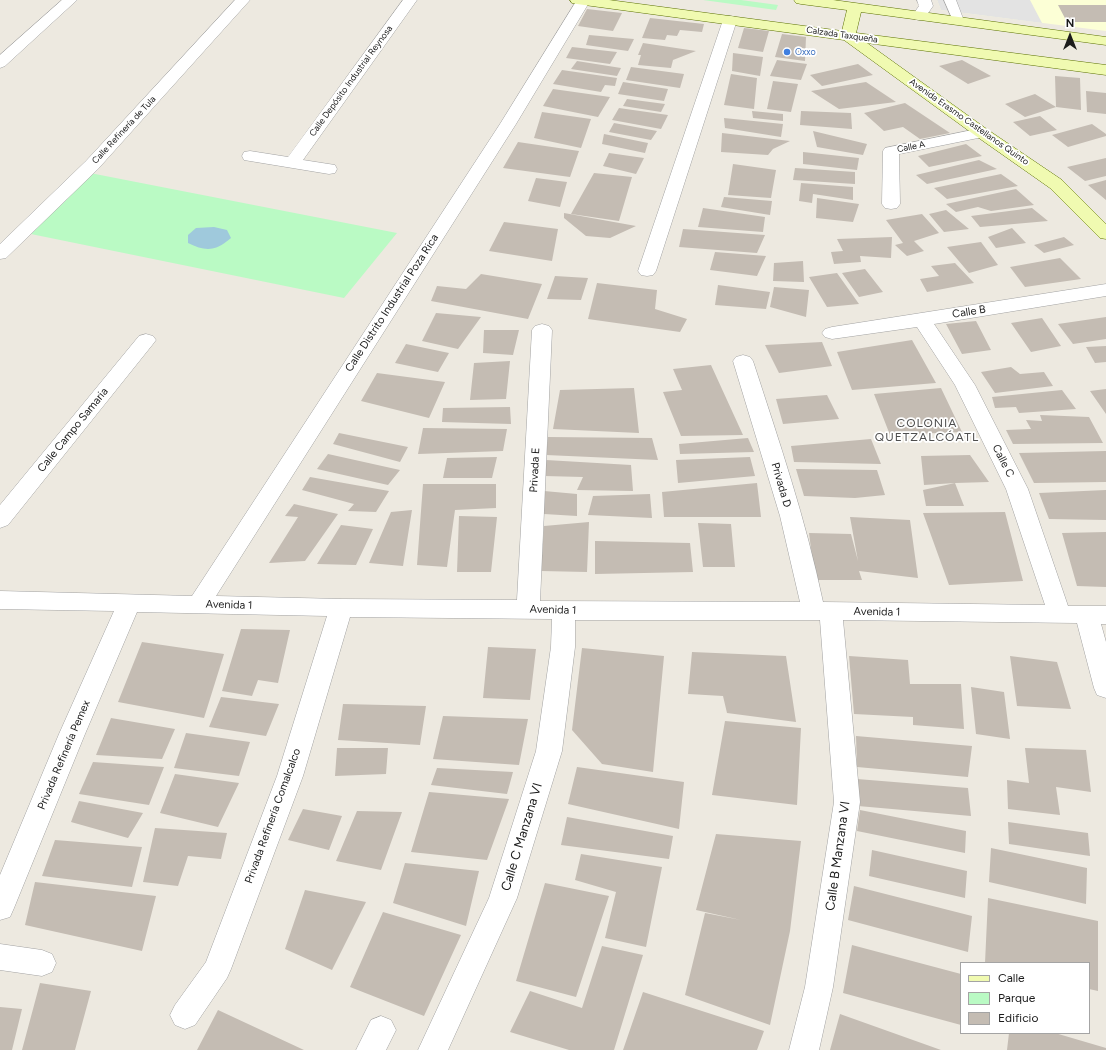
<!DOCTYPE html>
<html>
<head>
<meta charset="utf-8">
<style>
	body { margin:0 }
	#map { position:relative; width:1106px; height:1050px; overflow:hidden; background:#ede9e0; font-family:Figtree,sans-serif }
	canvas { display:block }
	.legend { position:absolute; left:960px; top:962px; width:130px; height:72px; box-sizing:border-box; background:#fff; border:1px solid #a4a4a4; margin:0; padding:5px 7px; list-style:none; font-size:12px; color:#1b1b1b }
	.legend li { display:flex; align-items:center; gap:8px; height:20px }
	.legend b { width:20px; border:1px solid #a4a4a4 }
	.north { position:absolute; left:1050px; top:16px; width:40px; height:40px; -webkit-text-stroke:3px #fff; paint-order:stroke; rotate:0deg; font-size:11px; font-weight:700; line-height:16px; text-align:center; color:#1b1b1b }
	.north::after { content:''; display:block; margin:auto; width:14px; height:18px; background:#1b1b1b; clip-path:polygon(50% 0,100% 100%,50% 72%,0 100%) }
</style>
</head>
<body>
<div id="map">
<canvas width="1106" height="1050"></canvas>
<ul class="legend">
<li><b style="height:5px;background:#f0fab1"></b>Calle</li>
<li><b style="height:11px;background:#bafac4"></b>Parque</li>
<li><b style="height:11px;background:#c4bcb3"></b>Edificio</li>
</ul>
<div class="north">N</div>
</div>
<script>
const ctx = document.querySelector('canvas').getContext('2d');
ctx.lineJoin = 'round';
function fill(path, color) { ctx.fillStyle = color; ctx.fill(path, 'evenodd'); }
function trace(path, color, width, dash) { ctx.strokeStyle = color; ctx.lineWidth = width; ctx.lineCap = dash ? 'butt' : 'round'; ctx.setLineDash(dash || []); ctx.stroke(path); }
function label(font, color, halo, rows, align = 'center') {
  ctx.font = font + ' Figtree,sans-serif'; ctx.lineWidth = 3.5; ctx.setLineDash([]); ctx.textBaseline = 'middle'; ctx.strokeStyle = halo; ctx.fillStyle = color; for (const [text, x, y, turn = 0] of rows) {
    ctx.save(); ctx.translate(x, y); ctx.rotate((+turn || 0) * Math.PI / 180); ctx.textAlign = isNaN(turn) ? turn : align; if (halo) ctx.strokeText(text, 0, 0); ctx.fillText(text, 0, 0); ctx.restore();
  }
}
fill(new Path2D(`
	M937 0H1106V31L941 10Z`), '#fcffd6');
fill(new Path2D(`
	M703 0H741L778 5 776 10Z
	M90 173 397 233 344 298 26 233Z`), '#bafac4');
fill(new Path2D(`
	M937 0H1030L1042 23 941 10Z`), '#e3e3e3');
fill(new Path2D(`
	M214 227 227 230 231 238C216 251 206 252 188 243V235L196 228Z`), '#9fc9dc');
fill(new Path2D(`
	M1058 5H1106V22H1067Z
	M587 9 622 13 613 31 578 26Z
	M650 18 704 24 702 32 680 30 677 36 667 35 665 40 642 38Z
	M744 28 769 31 763 52 738 48Z
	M782 34 806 37 805 61 775 57Z
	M589 35 634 39 628 51 586 45Z
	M643 43 696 51 673 60 671 68 638 65 641 55H638Z
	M572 47 617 52 610 64 566 58Z
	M733 53 763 57 760 76 732 71Z
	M777 60 807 64 801 80 770 76Z
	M962 60 991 76 968 84 939 66Z
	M577 61 621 68 617 76 571 69Z
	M858 64 873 75 822 86 810 75Z
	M631 67 684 74 680 88 626 80Z
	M562 70 617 78 615 86 605 85 601 92 553 84Z
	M731 74 757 78 754 109 724 105Z
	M1055 76 1080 78 1081 110 1056 107Z
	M773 81 798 84 791 112 767 109Z
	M623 82 668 89 664 101 618 94Z
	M866 82 896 102 839 109 811 91Z
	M553 89 610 97 598 117 543 106Z
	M1086 91 1106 93V114L1087 112Z
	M1035 94 1056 107 1025 117 1005 104Z
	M627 99 665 104 661 112 623 106Z
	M905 103 950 133 920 139 903 127 884 131 864 113Z
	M619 108 668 115 661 129 612 120Z
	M752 111 783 114V121L753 118Z
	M801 111 851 113 852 129 800 125Z
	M542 112 591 119 581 148 534 138Z
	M1040 116 1057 130 1030 136 1013 122Z
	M724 118 783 124 781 137 725 128Z
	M614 123 657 131 651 140 609 132Z
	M1092 124 1106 134V136L1068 147 1052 135Z
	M813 131 867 144 863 155 817 147Z
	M722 133 790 141 773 149 768 155 721 152Z
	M604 134 648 143 645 153 602 144Z
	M518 142 579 151 570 177 503 168Z
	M966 144 982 156 929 167 918 156Z
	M803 152 859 158 857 170 803 164Z
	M609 153 644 158 636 174 603 166Z
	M1106 158V176L1085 181 1067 167Z
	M979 160 997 169 927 184 916 175Z
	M733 164 776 170 771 198 728 195Z
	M795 168 855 172V184L793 180Z
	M594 173 632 177 619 221 571 214Z
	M1001 174 1018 186 947 199 934 188Z
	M536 178 567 182 560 207 528 201Z
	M1106 180V200L1088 185Z
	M801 183 853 187V200L813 194 812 203 799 201Z
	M1016 189 1034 205 991 211 978 207 956 212 946 204Z
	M724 197 772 201 770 215 721 207Z
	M817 198 859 204 853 222 816 218Z
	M703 208 765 217 763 232 698 227Z
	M1032 208 1048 221 980 227 971 216Z
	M946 210 969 229 944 232 929 214Z
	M564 213 636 226 610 238 586 236 564 218Z
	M922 214 939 233 914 241 924 251 907 256 895 245 903 243 886 220Z
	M504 222 558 229 552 261 489 251Z
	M1012 228 1026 243 996 248 988 237Z
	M683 229 765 235 757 253 679 247Z
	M892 237 891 258 860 256 861 262 834 264 831 252 843 251 837 239Z
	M1064 237 1074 245 1044 253 1034 245Z
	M981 242 998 265 969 273 947 247Z
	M715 252 766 256 757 276 710 270Z
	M1060 258 1081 279 1025 287 1010 267Z
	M803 261 804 282 773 281 774 263Z
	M955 263 974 283 927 292 920 279 939 276 931 266Z
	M865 269 883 292 859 297 842 273Z
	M837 273 859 304 827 307 809 277Z
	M481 274 542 284 528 319 431 301 437 286 466 289Z
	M555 276 588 278 581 300 547 299Z
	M597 283 657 290 655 309 687 319 680 332 588 319Z
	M718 285 770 292 766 309 715 305Z
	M774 287 809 290 806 317 770 307Z
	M436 313 481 317 458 349 422 341Z
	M1106 317V339L1073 344 1058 324Z
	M1042 318 1061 346 1031 352 1011 323Z
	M976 321 991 350 962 354 946 324Z
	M484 330H519L513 355 483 353Z
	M912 340 936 383 852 390 837 352Z
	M822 342 832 366 779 373 765 345Z
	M406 344 449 353 438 372 395 363Z
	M1106 346V362L1095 363 1086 347Z
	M510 361 506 399 470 400 474 363Z
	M711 365 743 435 681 436 663 392 682 390 673 369Z
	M1011 367 1020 374 1044 372 1053 386 995 393 981 372Z
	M377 373 445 382 429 418 361 401Z
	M634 388 639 433 553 429 560 390Z
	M941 388 962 432 890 435 874 394Z
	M1106 389V414L1090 391Z
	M1062 390 1076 409 1019 413 1016 407 995 408 992 397Z
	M827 395 839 419 783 424 776 399Z
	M510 407 511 424 442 422 443 408Z
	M1040 415 1089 417 1103 443 1013 444 1006 430 1031 429 1026 420 1042 421Z
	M423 428 507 429 503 451 418 454Z
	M339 433 408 447 400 462 333 444Z
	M548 437 652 438 658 460 546 455Z
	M748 438 754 452 680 454 679 444Z
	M871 439 881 464 794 462 791 446Z
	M1106 451V482L1034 483 1019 453Z
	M328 454 400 470 388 485 317 469Z
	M970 455 989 482 955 483 964 506H926L923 490 955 483 924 485 921 456Z
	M497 457 492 478H443L447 458Z
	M750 457 755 476 678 483 676 460Z
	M546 460 631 465 633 491 577 490 583 477 544 476Z
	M796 469 877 470 885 495 855 498 804 496Z
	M310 477 389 491 376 512 348 511 354 504 302 490Z
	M757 483 761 517H664L662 492Z
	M423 484H496V508L455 510 447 567 417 565Z
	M1106 490V520L1049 519 1039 493Z
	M544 491 577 494V516L544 514Z
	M650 494 652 518 588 515 593 496Z
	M294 504 338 514 305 561 269 563 298 517 285 516Z
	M412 510 403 566 369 563 391 512Z
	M1005 512 1023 581 949 585 923 513Z
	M459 516 497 517 491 572H457Z
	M850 517 910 520 918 578 859 571 862 580H815L809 533 851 534 858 561Z
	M589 522 587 572 541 571 544 526Z
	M698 523 731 524 735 567H703Z
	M341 525 373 529 356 565 317 564Z
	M1106 532V587L1077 586 1062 533Z
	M595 541 690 543 693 572 595 574Z
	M241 629 290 630 278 683 258 680 252 696 222 691Z
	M142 642 224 654 204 718 118 702Z
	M488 647 536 649 530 700 483 698Z
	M582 648 664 656 653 772 602 764 572 730Z
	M692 652 786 656 796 722 727 713 723 696 688 694Z
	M849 656 908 660 910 684H961L964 729 913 725V717L854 714Z
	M1010 656 1057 662 1071 709 1017 706Z
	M971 687 1004 692 1010 739 976 734Z
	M221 697 279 704 266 736 209 727Z
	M343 704 426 706 420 745 338 740Z
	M443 716 528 719 519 765 433 759Z
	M111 718 175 729 162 759 96 755Z
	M725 721 801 728 797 805 712 795Z
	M186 733 250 742 239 776 174 768Z
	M856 736 972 746 968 777 857 767Z
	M337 748H388L386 774 335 776Z
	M1025 748 1086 750 1091 792 1056 787 1060 815 1008 809 1007 780 1029 783Z
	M93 762 164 767 149 805 79 794Z
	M577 767 684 782 679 829 568 804Z
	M437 768 513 772 507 794 431 785Z
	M175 774 239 783 218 827 160 813Z
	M857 779 968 788 971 816 858 806Z
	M429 792 509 799 487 860 411 852Z
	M79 801 143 813 128 838 71 822Z
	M303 809 342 816 329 850 288 840Z
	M860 810 966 831 965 853 857 831Z
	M357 811 402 812 381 870 336 861Z
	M567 817 673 836 669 859 561 845Z
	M1008 822 1088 833 1090 856 1009 844Z
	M155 828 227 833 221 859 188 856 178 886 143 882Z
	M716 834 801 841 790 931 770 1025 685 995 705 913 741 920 696 910Z
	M55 840 142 847 132 887 42 876Z
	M991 848 1087 868 1086 904 989 882Z
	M872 850 967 871 965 898 869 876Z
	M581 854 662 867 646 947 605 938 616 892 575 880Z
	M405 863 479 871 466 926 393 903Z
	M35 882 156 896 142 951 25 925Z
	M545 883 609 896 576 997 516 981Z
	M854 886 972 916 968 952 848 920Z
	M305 890 366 902 332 970 285 949Z
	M988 898 1098 921V991L1089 989V963H985Z
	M383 912 461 935 424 1016 350 987Z
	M852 945 961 974V1025L843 993Z
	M602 946 643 955 614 1050H569L510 1032 530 991 582 1008Z
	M40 983 91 991 75 1050H22Z
	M643 992 764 1031 757 1050H623Z
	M0 1007 22 1009 12 1050H0Z
	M218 1010 304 1050H197Z
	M840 1014 941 1050H830Z
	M1009 1033H1055L1106 1048V1050H1007Z`), '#c4bcb3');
const lane = new Path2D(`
	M944 0H956L964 21 962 23H954Z`);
const street = new Path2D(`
	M62 0H77L5 66 0 68V55Z
	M235 0H250L98 169 6 258 0 259V244L86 161Z
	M403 0H417L303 160 335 165 337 169 335 173 329 174 244 160 242 156 244 152 250 151 288 157Z
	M577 0 590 1 516 124 216 596 341 599 517 600 532 330 535 326 542 324 549 326 552 330 540 601 800 602 780 516 733 361 736 357 743 355 750 357 753 361C779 441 806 520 823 602L1045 605 1006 489 955 385 917 327 832 339 825 337 822 333 825 329 832 327 1106 284V296L934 324 975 385 1028 489 1068 606H1106V624H1101L1106 642V698L1097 695 1094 688 1077 623 843 620 860 802 833 987 819 1050H789L805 987 834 802 820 620H575V647L562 751 517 898 448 1050H418L489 898 536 751 551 647 552 619 350 617 303 776 231 969 227 978 195 1025 185 1029 175 1025 170 1015 175 1005 206 962 277 776 327 616 137 612 85 734 14 908 10 917 0 920V875L59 734 114 611 0 609V591L192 596 500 124Z
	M917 0H931L933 6 924 19 919 20 914 19 912 16 919 6Z
	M730 16 735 17 737 20 656 271 653 275 647 276 641 275 638 271 723 20 725 17Z
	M982 128 988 130 990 133 988 136 899 154 900 204 897 208 891 209 885 208 882 204 883 151 885 148Z
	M146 334 153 336 156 340 153 344 8 525 0 528V505L139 336Z
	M0 944 42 950 52 954 56 963 52 972 42 976 0 970Z
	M381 1016 391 1020 396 1030 386 1050H356L371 1020Z`);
const secondary = new Path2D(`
	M570 0H609L842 31 847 10 801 4 796 3 794 0H833L1106 37V45L861 12 856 33 1106 65V75L867 43 988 130 1062 180 1106 224V239L1100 238 1050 188 976 136 844 40 577 4 572 3Z`);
trace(lane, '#a2a2a2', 1);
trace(street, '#a2a2a2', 1);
trace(secondary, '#5b7003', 1);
fill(lane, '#fff');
fill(street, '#fff');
fill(secondary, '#f0fab1');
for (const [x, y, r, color] of [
	[787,52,4,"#3f7fe0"]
]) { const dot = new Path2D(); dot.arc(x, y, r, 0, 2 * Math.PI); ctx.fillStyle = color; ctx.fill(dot); trace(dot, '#fff', 1.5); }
label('9px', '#1b1b1b', '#fff', [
	["Calzada Taxqueña",842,35,8],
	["Calle Depósito Industrial Reynosa",351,81,-54],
	["Avenida Erasmo Castellanos Quinto",969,122,35],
	["Calle Refinería de Tula",124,130,-47],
	["Calle A",911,147,-11]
]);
label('9px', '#366cbe', '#fff', [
	["Oxxo",795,52]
], 'left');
label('11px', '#1b1b1b', '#fff', [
	["Calle Distrito Industrial Poza Rica",392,303,-57],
	["Calle B",969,312,-9],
	["Calle Campo Samaria",73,430,-51],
	["Calle C",1003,461,63],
	["Privada E",535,470,-87],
	["Privada D",781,485,74],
	["Avenida 1",229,605,2],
	["Avenida 1",553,610,2],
	["Avenida 1",877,612,1],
	["Privada Refinería Pemex",64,755,-67],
	["Privada Refinería Comalcalco",273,816,-70]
]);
ctx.letterSpacing = '1px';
label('12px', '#4e4e4e', '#fff', [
	["COLONIA",927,423],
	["QUETZALCÓATL",927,437]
]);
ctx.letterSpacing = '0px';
label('13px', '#1b1b1b', '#fff', [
	["Calle C Manzana VI",522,837,-73],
	["Calle B Manzana VI",838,856,-82]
]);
</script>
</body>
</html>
